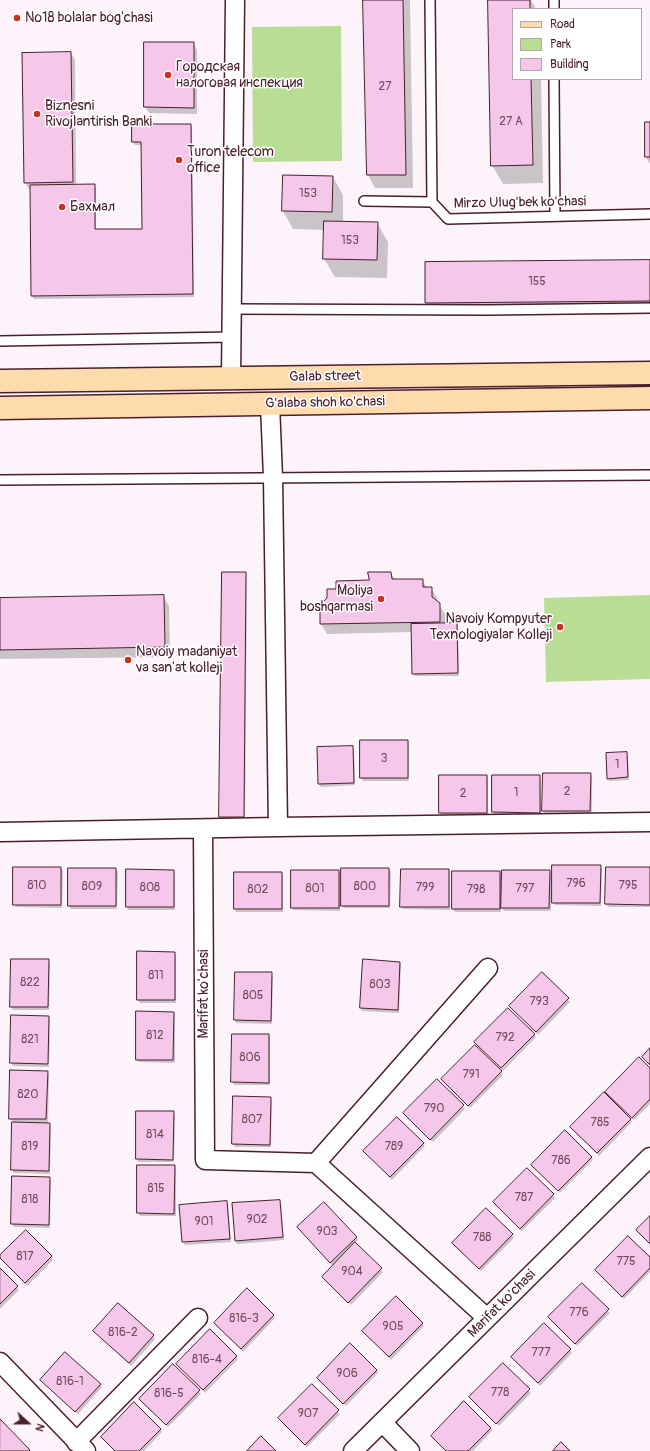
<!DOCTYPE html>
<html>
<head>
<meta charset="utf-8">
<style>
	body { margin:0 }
	#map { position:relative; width:650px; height:1451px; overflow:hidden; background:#fdf4fb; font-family:Pangolin,sans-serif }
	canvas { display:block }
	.legend { position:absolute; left:512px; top:8px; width:130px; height:72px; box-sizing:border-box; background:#fff; border:1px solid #b7a5aa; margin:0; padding:5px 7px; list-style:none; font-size:12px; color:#4a1f2b }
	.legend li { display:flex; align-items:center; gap:8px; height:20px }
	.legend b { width:20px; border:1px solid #b7a5aa }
	.north { position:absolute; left:8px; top:1403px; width:40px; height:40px; -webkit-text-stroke:3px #fff; paint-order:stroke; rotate:111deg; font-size:11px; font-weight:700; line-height:16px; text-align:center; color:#4a1f2b }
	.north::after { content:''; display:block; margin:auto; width:14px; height:18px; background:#4a1f2b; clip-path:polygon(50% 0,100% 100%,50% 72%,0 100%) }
</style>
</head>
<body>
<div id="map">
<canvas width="650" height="1451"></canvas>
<ul class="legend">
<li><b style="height:5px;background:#fedbac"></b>Road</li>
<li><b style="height:11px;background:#badd96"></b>Park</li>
<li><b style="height:11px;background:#f4c7eb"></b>Building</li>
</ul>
<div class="north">N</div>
</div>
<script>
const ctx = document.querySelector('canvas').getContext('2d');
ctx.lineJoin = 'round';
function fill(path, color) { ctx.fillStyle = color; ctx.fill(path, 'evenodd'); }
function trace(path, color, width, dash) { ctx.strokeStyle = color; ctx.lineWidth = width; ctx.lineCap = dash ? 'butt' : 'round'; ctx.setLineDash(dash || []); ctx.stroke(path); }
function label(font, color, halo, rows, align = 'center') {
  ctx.font = font + ' Pangolin,sans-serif'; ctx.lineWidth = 3; ctx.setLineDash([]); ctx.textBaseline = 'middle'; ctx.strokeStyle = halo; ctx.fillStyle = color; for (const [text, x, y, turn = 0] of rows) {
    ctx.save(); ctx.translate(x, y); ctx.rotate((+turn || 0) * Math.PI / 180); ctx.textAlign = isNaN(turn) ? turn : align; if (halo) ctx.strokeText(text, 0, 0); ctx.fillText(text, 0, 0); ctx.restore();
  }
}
fill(new Path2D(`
	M341 26 342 161 253 162 252 27Z
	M650 595V679L546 682 544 598Z`), '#badd96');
fill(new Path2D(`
	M364 0H410L413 188H375L368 175Z
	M489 0H531L536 9H513V79H541L543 183 503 184 492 165Z
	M193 43 197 50V114L149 113 145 107Z
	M71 53 75 60 76 185H94L96 188V230H143L142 145H135L133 142V125H191L192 128 194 297 34 299 32 296 31 189H29L25 183Z
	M646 123H650V164L646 157Z
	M333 177 343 195V223H377L388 242 387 278 335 277 324 259 325 230 293 229 283 211Z
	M650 261V314L433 316 426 303V263Z
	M246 573 247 576 245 820H222L220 817Z
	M391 573 395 580H422L427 588H431L437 598V602L445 614V625L457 624 458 627 459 676H415L413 673 412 632 327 634 321 624 337 590 370 581Z
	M163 596 169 606 170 657 0 659V599Z
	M407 741 409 744V781H363L361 778Z
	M352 747 354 750 355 785 321 787 319 784Z
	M626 753 628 756 629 780 610 781 608 778Z
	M590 774 592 777V814H545L543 811Z
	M487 776 488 779V816H442L440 813Z
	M539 776 541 779V815H495L493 812Z
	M600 866 602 869 601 906 555 905 553 902Z
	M61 868 63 871 62 908 16 907 14 904Z
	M607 868H650V907H608L606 904Z
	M116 869 118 872 117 909H71L69 906Z
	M389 869 391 872 390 908H344L342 905Z
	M448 870 450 873V910L403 909 401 906Z
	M173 871 175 874V910H128L127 907Z
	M338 871 340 874V911L293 910 292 907Z
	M549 871 551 874V911H504L501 906V912H455L453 909 500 872 502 877Z
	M281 873 283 876V912H236L235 909Z
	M174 953 176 956V1003H140L138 1000Z
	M48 960 50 963 49 1010H13L11 1007Z
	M400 962 401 966 399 1013 362 1011 361 1008Z
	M271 973 273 976 272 1024 236 1023 235 1020Z
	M543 973 570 1002 538 1035 510 1006Z
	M174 1013 175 1016V1063L139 1062 137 1059Z
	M12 1016 48 1017 50 1020 49 1067 13 1066 11 1063Z
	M534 1034 536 1037 503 1071 476 1042Z
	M269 1035 270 1038V1085H234L232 1082Z
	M650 1070V1104L634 1120 623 1110 622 1111 632 1122 599 1156 573 1130 610 1099 606 1092Z
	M47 1072 49 1075 48 1124H49L51 1127 50 1174 14 1173 12 1170 13 1121 10 1118Z
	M501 1072 503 1075 470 1108 442 1079Z
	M437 1080 465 1109 433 1142 405 1114Z
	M234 1097 270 1098 272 1101 271 1147H235L233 1144Z
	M173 1112 175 1115 174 1162H138L137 1159Z
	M423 1144 425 1146 392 1180 365 1151Z
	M591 1157 593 1160 560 1193 532 1165Z
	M138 1166H175L176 1169V1216H140L138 1213Z
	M49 1178 51 1181 50 1228 14 1227 12 1224Z
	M553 1195 555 1198 522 1231 495 1202Z
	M279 1201 281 1204 284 1240 237 1244 236 1241Z
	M227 1202 228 1205 231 1242 185 1245 183 1242Z
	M298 1227 356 1237 358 1240 355 1243 383 1272 351 1305 325 1280 333 1266Z
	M512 1235 514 1238 481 1271 455 1246Z
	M0 1257H51L53 1260 27 1286Z
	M650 1258V1272L624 1299 596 1270Z
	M0 1270 19 1290 0 1309Z
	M582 1284 610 1313 577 1346 550 1318Z
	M248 1290 275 1318 243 1352 215 1323Z
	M422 1323 424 1326 391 1360 364 1331Z
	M544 1324 572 1353 540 1386 512 1357Z
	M94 1331 153 1336 155 1339 131 1366Z
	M236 1356 238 1359 205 1393 178 1364Z
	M503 1364 531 1393 499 1426 472 1400Z
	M377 1370 378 1373 346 1406 318 1378Z
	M41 1380 100 1384 102 1387 78 1414Z
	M312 1385 340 1414 307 1447 279 1419Z
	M199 1391 201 1394 168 1427 142 1402Z
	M491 1428 492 1431 473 1451H446Z
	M161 1429 162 1432 144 1451H115L102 1437Z`), '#0003');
const building = new Path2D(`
	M363 0H403L406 175H367Z
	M488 0H530V9H513V79H531L533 165 491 166Z
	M144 42H194V108L144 107Z
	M71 52 73 182 24 183 22 53Z
	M645 122H650V157H645Z
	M132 124H191L193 294 31 296 30 185 95 184V229H142L141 142H132Z
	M283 175 333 176 332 212 282 211Z
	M324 221 378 222 377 260 323 259Z
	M650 260V301L425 303V262Z
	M222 572H246L244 817H219Z
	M368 572H391L392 579H423V587H432V597L440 603V622L320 624V605L327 598V589H336V581L369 580Z
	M164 595 165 647 0 650V598Z
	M457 623 458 673 412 674 411 624Z
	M360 740H408V778H360Z
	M353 746 354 783 318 784 317 747Z
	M627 752 628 777 607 779 606 753Z
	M543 773H591L590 811H542Z
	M439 775H487V813H439Z
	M492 775H540V813L492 812Z
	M552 865H601L600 903H552Z
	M13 867H61V905H13Z
	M606 867H650V905L605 904Z
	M68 868H116V906H68Z
	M341 868H389V906H341Z
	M126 869 174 870V907H126Z
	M401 869H449V907H400Z
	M291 870H339V908H291Z
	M502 870H550L549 908H501Z
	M452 871H500V909H452Z
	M234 872H282V909H234Z
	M137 951 175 952V1000H137Z
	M11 959H49L48 1007H10Z
	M363 959 400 962 398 1010 360 1008Z
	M235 972H272L271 1021 234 1020Z
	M542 972 569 998 536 1032 509 1006Z
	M508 1008 535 1034 501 1068 474 1042Z
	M136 1011 174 1012 173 1060H136Z
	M11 1015 49 1016 48 1064 10 1063Z
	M232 1034H269V1083L231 1082Z
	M475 1045 502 1071 468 1106 441 1079Z
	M650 1048V1065L642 1057Z
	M639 1057 650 1068V1099L632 1118 605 1092Z
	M10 1070 48 1071 46 1119H9Z
	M437 1079 464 1105 430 1140 403 1113Z
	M604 1092 631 1119 597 1153 570 1127Z
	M233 1096 271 1097 270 1145 232 1144Z
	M136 1111H174L173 1160 136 1159Z
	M397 1117 424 1143 390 1177 363 1151Z
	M12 1122 50 1123 49 1171 11 1170Z
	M565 1130 592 1157 558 1191 531 1165Z
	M137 1165H175L174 1214 137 1213Z
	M527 1168 554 1194 520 1229 493 1202Z
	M12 1176 50 1177 49 1225 11 1224Z
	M280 1200 283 1237 235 1241 232 1203Z
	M227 1201 230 1239 182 1242 179 1205Z
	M324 1202 357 1237 330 1263 297 1227Z
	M486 1208 513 1234 479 1269 452 1243Z
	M650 1216V1244L636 1230Z
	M26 1230 52 1256 25 1283 0 1258V1255Z
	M628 1236 650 1257V1268L622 1297 595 1270Z
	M355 1242 382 1268 348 1303 322 1277Z
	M0 1268 18 1286 0 1304Z
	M582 1283 609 1309 575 1344 548 1317Z
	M247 1288 274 1315 241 1349 214 1323Z
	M396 1296 423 1323 389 1357 362 1331Z
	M118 1303 154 1335 129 1363 93 1331Z
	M544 1323 571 1349 538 1383 511 1357Z
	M210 1329 237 1356 203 1390 176 1364Z
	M350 1343 377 1370 343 1404 317 1378Z
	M65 1352 101 1384 75 1412 40 1380Z
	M503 1363 530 1389 496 1424 469 1397Z
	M173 1364 200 1390 166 1425 139 1399Z
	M312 1384 339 1410 305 1445 278 1418Z
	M464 1401 491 1428 468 1451H446L431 1436Z
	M134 1402 161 1429 139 1451H115L101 1437Z
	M0 1419 30 1450 29 1451H0Z
	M261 1436 276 1451H247Z
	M561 1442 570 1451H553Z`);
fill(building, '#f4c7eb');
trace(building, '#4a1f2b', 1);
const service = new Path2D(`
	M430 0 432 202 448 219 650 214
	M554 0V9
	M554 79 555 216
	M364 201 432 202
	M232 309 488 310 650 308
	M0 341 232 337
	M0 480 650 475`);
const minor = new Path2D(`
	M231 378 235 0
	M270 404 273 477 278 827
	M203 829 205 1160 316 1163 487 1318
	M0 832 278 827 650 822
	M316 1163 488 968
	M0 1362 86 1451
	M382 1422 410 1451
	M76 1442 198 1318
	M353 1451 650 1157`);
const primary = new Path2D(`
	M0 381 650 373
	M0 408 650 398`);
trace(service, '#4a1f2b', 12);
trace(minor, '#4a1f2b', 21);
trace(primary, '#4a1f2b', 25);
trace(service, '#fff', 9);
trace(minor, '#fff', 18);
trace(primary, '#fedbac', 22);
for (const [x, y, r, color] of [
	[17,18,4,"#c8321e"],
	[168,75,4,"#c8321e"],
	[37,114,4,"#c8321e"],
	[179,160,4,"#c8321e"],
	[62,207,4,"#c8321e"],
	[381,599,4,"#c8321e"],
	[560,627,4,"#c8321e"],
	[128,660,4,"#c8321e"]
]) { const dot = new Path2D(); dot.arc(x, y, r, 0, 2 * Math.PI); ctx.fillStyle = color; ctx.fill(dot); trace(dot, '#fff', 1.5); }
label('12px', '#74495b', null, [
	["27",385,87],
	["27 А",511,122],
	["153",308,194],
	["153",350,241],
	["155",537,282],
	["3",384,759],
	["1",617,765],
	["2",567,792],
	["1",516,793],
	["2",463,794],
	["796",576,884],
	["810",37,886],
	["795",628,886],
	["809",92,887],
	["800",365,887],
	["808",150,888],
	["799",425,888],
	["801",315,889],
	["797",525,889],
	["802",258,890],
	["798",476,890],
	["811",156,976],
	["822",30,983],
	["803",380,985],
	["805",253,996],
	["793",539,1002],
	["812",155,1036],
	["792",505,1038],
	["821",30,1040],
	["806",250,1058],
	["791",471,1075],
	["820",28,1095],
	["790",434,1109],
	["807",252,1120],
	["785",600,1123],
	["814",155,1135],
	["819",30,1147],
	["789",394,1147],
	["786",561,1161],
	["815",156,1189],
	["787",524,1198],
	["818",30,1200],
	["902",257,1220],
	["901",204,1222],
	["903",327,1232],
	["788",482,1238],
	["817",25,1257],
	["775",626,1262],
	["904",352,1272],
	["776",579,1313],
	["816-3",244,1319],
	["905",393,1327],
	["816-2",123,1333],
	["777",541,1353],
	["816-4",207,1360],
	["906",347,1374],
	["816-1",70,1382],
	["778",500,1393],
	["816-5",169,1394],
	["907",308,1414]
]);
label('14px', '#4a1f2b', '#fff', [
	["№18 bolalar bog'chasi",25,18],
	["Городская",176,67],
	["налоговая инспекция",176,83],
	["Biznesni",45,106],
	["Rivojlantirish Banki",45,122],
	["Turon telecom",187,152],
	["office",187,168],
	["Бахмал",70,207],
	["Moliya",373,591,"right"],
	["boshqarmasi",373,607,"right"],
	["Navoiy Kompyuter",552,619,"right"],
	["Texnologiyalar Kolleji",552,635,"right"],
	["Navoiy madaniyat",136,652],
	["va san'at kolleji",136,668]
], 'left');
label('14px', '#4a1f2b', '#fff', [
	["Mirzo Ulug'bek ko'chasi",520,203,-1],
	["Galab street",325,377,-1],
	["G'alaba shoh ko'chasi",325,403,-1],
	["Marifat ko'chasi",204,994,-90],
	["Marifat ko'chasi",502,1304,-45]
]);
</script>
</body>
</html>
